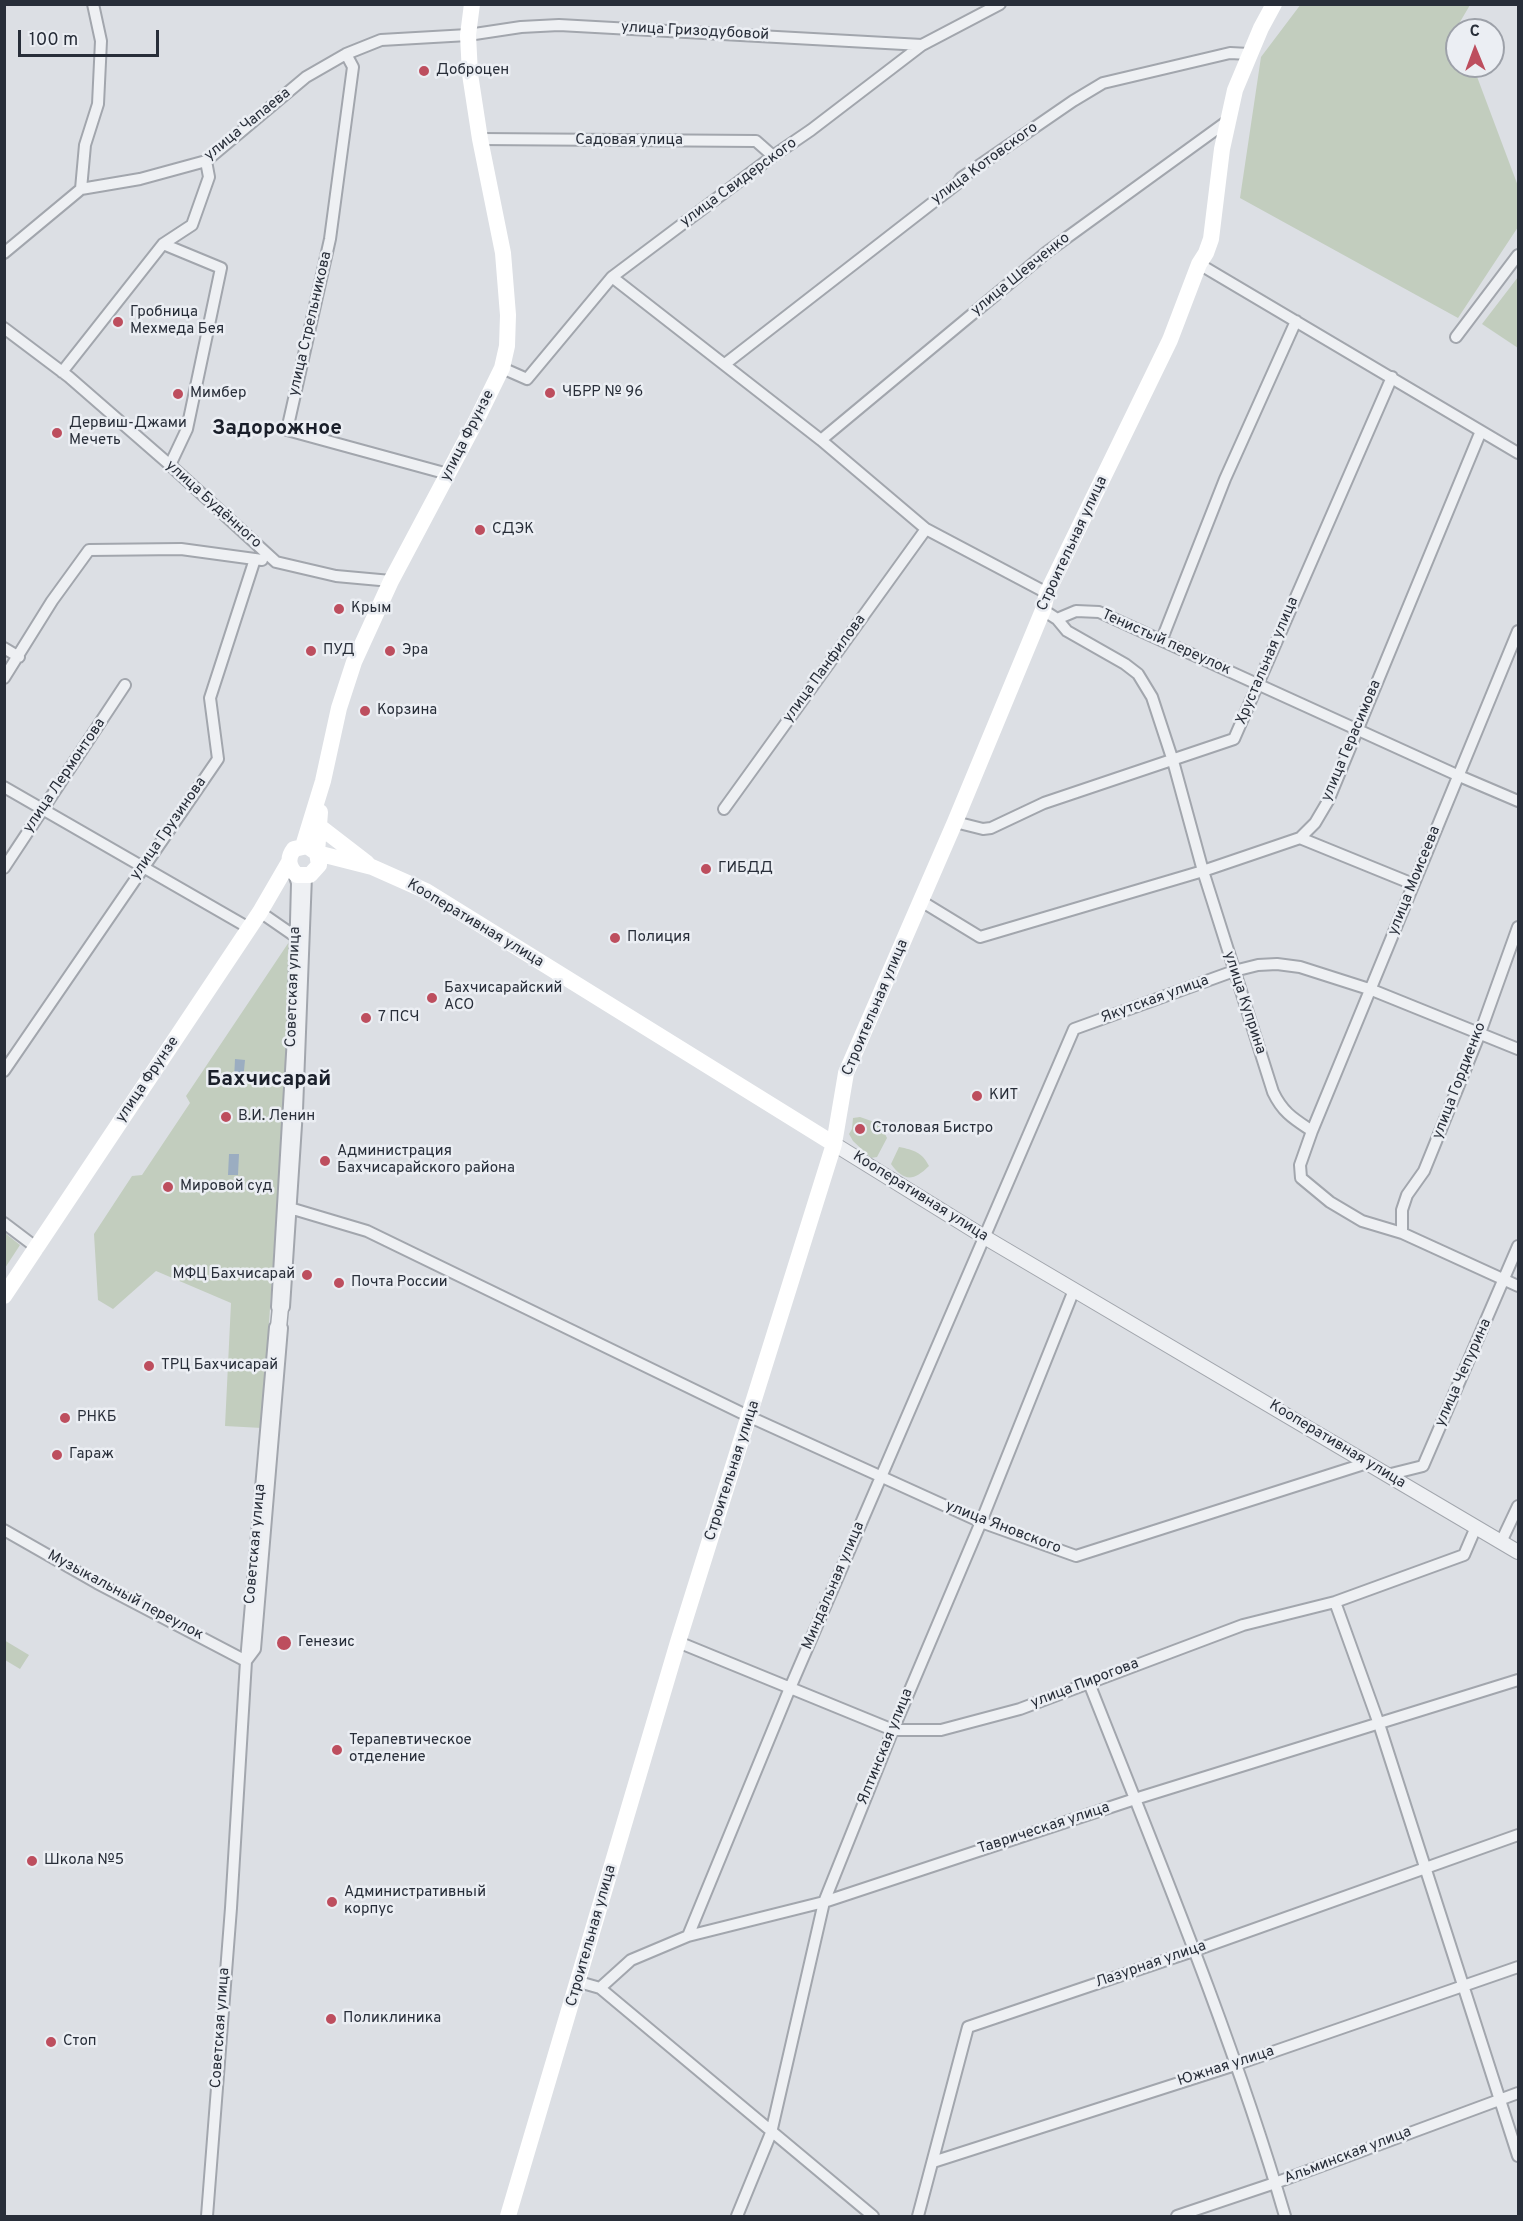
<!DOCTYPE html>
<html>
<head>
<meta charset="utf-8">
<style>
	body { margin:0 }
	#map { position:relative; width:1523px; height:2221px; overflow:hidden; background:#dcdfe4; font-family:Overpass,sans-serif }
	canvas { display:block }
	.frame { position:absolute; inset:0; border:6px solid #282e39; pointer-events:none }
	.north { position:absolute; left:1445px; top:18px; width:60px; height:60px; box-sizing:border-box; background:#ebeef3; border:2px solid #9da1a9; border-radius:50%; rotate:359deg; font-size:16px; font-weight:700; line-height:24px; text-align:center; color:#282e39 }
	.north::after { content:''; display:block; margin:auto; width:21px; height:27px; background:#bd4e5e; clip-path:polygon(50% 0,100% 100%,50% 72%,0 100%) }
	.scale { position:absolute; left:18px; top:30px; width:141px; height:27px; box-sizing:border-box; border:3px solid #282e39; border-top:0; padding-left:8px; font-size:18px; line-height:21px; white-space:nowrap; color:#282e39; -webkit-text-stroke:4px #ebeef3; paint-order:stroke }
</style>
</head>
<body>
<div id="map">
<canvas width="1523" height="2221"></canvas>
<div class="frame"></div>
<div class="north">С</div>
<div class="scale">100 m</div>
</div>
<script>
const ctx = document.querySelector('canvas').getContext('2d');
ctx.lineJoin = 'round';
function fill(path, color) { ctx.fillStyle = color; ctx.fill(path, 'evenodd'); }
function trace(path, color, width, dash) { ctx.strokeStyle = color; ctx.lineWidth = width; ctx.lineCap = dash ? 'butt' : 'round'; ctx.setLineDash(dash || []); ctx.stroke(path); }
function label(font, color, halo, rows, align = 'center') {
  ctx.font = font + ' Overpass,sans-serif'; ctx.lineWidth = 5; ctx.setLineDash([]); ctx.textBaseline = 'middle'; ctx.strokeStyle = halo; ctx.fillStyle = color; for (const [text, x, y, turn = 0] of rows) {
    ctx.save(); ctx.translate(x, y); ctx.rotate((+turn || 0) * Math.PI / 180); ctx.textAlign = isNaN(turn) ? turn : align; if (halo) ctx.strokeText(text, 0, 0); ctx.fillText(text, 0, 0); ctx.restore();
  }
}
fill(new Path2D(`
	M1301 4 1470 5 1457 27V66H1473L1518 186V227L1458 318 1240 198 1261 57Z
	M1518 277V348L1482 324Z
	M295 933 262 1428 225 1426 231 1303 156 1271 113 1309 98 1300 94 1234 132 1176 142 1175 190 1103 186 1096Z
	M860 1117 880 1124 887 1138 877 1157 871 1158 853 1141 849 1134 852 1129 853 1118Z
	M899 1147C914 1150 922 1152 929 1166 914 1181 904 1182 891 1164Z
	M5 1233 20 1245 5 1268Z
	M4 1640 29 1655 20 1669 5 1660Z`), '#c2cdbe');
fill(new Path2D(`
	M235 1059 245 1060 243 1081 234 1080Z
	M229 1154H239L238 1175H228Z`), '#9badc1');
const pedestrian = new Path2D(`
	M275 1327 277 1307
	M282 1328 284 1307`);
const minor = new Path2D(`
	M346 54 353 67 330 239 287 430 448 474
	M480 139 756 141 773 156
	M81 189 85 145 98 104 101 41 93 4
	M163 244 221 268 187 429 170 465
	M4 253 81 189 140 179 206 161 306 77 346 54 381 40 468 35 521 27 559 25 922 45
	M1199 264 1518 453
	M612 277 821 440 926 529 1047 593
	M4 328 69 377 170 465 276 562 336 576 391 581
	M1456 337 1518 255
	M725 364 958 183 961 178 1073 101 1103 83 1230 53 1249 54
	M502 368 527 379 612 277 773 156 811 130 922 45 1000 4
	M62 372 163 244 192 225 209 177 206 161
	M821 440 1047 252 1229 120
	M1043 610 1057 619 1076 611 1099 612 1457 775 1518 801
	M1057 619 1067 631 1125 664 1138 674 1152 697 1173 761 1203 871 1273 1092C1283 1113 1294 1119 1312 1131L1300 1165 1301 1178 1330 1202 1362 1221 1402 1233 1518 1286
	M1162 639 1225 479 1296 321
	M4 648 19 657
	M4 678 52 601 89 550 181 549 262 560
	M4 787 249 928
	M724 809 926 529
	M955 822 983 829 991 828 1044 803 1234 739 1392 377
	M1300 838 1413 884
	M4 868 125 685
	M293 871 297 883 293 1037 277 1307H284L297 1110 306 876
	M921 901 980 937 1203 871 1300 838 1315 823 1328 801 1481 431
	M260 912 299 939
	M4 1071 218 759 210 698 255 559
	M1312 1131C1382 965 1448 797 1518 631
	M283 1206 367 1231 750 1417 981 1522 1076 1556 1367 1463
	M4 1223 37 1248
	M1402 1233V1210L1407 1195 1424 1171 1480 1033 1518 927
	M1387 1475 1423 1466 1518 1246
	M4 1530 97 1583 246 1661
	M1501 1542 1518 1506
	M1335 1602 1379 1724 1518 2156
	M678 1642 893 1730H941L1020 1709 1243 1625 1335 1602 1464 1555 1476 1527
	M1089 1683C1158 1858 1232 2035 1285 2216
	M688 1936 790 1688 1074 1029 1234 971 1258 965 1277 964 1300 967 1372 990 1518 1049
	M579 1982 600 1988 631 1960 688 1936 824 1902 1135 1799 1518 1680
	M600 1988 873 2216
	M933 2162 1235 2065 1518 1967
	M207 2216 231 1908 246 1661 275 1327 282 1328 255 1649 246 1661
	M737 2216 771 2133 824 1902 893 1730 981 1522 1074 1290
	M918 2216 968 2027 1193 1951 1518 1835
	M1177 2216 1275 2183 1518 2093`);
const tertiary = new Path2D(`
	M834 1144 986 1238 1518 1552`);
trace(pedestrian, '#a2a6ad', 11);
trace(minor, '#a2a6ad', 14);
trace(tertiary, '#a2a6ad', 16);
trace(pedestrian, '#eef0f3', 8);
trace(minor, '#eef0f3', 10);
trace(tertiary, '#eef0f3', 14);
trace(new Path2D(`
	M320 812 317 853 319 865 310 875H297C288 867 287 858 294 849L307 846 317 853 372 867 426 891 834 1144
	M319 826 367 863
	M303 846 323 781 339 708 354 662 391 581 477 419 502 368 507 346 508 315 503 253 480 139 470 74 468 35 472 4
	M4 1296 260 912 289 862
	M508 2216 678 1642 834 1144 846 1073 955 822 1043 610 1047 593 1170 340 1199 264 1206 253 1211 239 1222 149 1235 90 1261 28 1274 4`), '#fff', 16);
for (const [x, y, r, color] of [
	[424,71,6,"#bd4e5e"],
	[118,322,6,"#bd4e5e"],
	[550,393,6,"#bd4e5e"],
	[178,394,6,"#bd4e5e"],
	[57,433,6,"#bd4e5e"],
	[480,530,6,"#bd4e5e"],
	[339,609,6,"#bd4e5e"],
	[311,651,6,"#bd4e5e"],
	[390,651,6,"#bd4e5e"],
	[365,711,6,"#bd4e5e"],
	[706,869,6,"#bd4e5e"],
	[615,938,6,"#bd4e5e"],
	[432,998,6,"#bd4e5e"],
	[366,1018,6,"#bd4e5e"],
	[977,1096,6,"#bd4e5e"],
	[226,1117,6,"#bd4e5e"],
	[860,1129,6,"#bd4e5e"],
	[325,1161,6,"#bd4e5e"],
	[168,1187,6,"#bd4e5e"],
	[307,1275,6,"#bd4e5e"],
	[339,1283,6,"#bd4e5e"],
	[149,1366,6,"#bd4e5e"],
	[65,1418,6,"#bd4e5e"],
	[57,1455,6,"#bd4e5e"],
	[284,1643,8,"#bd4e5e"],
	[337,1750,6,"#bd4e5e"],
	[32,1861,6,"#bd4e5e"],
	[332,1902,6,"#bd4e5e"],
	[331,2019,6,"#bd4e5e"],
	[51,2042,6,"#bd4e5e"]
]) { const dot = new Path2D(); dot.arc(x, y, r, 0, 2 * Math.PI); ctx.fillStyle = color; ctx.fill(dot); trace(dot, '#ebeef3', 2); }
label('15px', '#282e39', '#ebeef3', [
	["улица Гризодубовой",695,32,3],
	["улица Чапаева",248,125,-39],
	["Садовая улица",629,141],
	["улица Котовского",985,164,-36],
	["улица Свидерского",739,183,-36],
	["улица Шевченко",1021,275,-39],
	["улица Стрельникова",311,324,-77],
	["улица Фрунзе",468,436,-63],
	["улица Будённого",213,505,42],
	["Строительная улица",1073,544,-65],
	["Тенистый переулок",1166,643,24],
	["Хрустальная улица",1268,661,-67],
	["улица Панфилова",825,669,-54],
	["улица Герасимова",1352,741,-67],
	["улица Лермонтова",65,776,-56],
	["улица Грузинова",169,829,-55],
	["улица Моисеева",1415,881,-68],
	["Кооперативная улица",475,924,31],
	["Советская улица",294,987,-88],
	["Якутская улица",1155,1000,-20],
	["улица Куприна",1244,1003,72],
	["Строительная улица",876,1008,-67],
	["улица Фрунзе",148,1080,-56],
	["улица Гордиенко",1460,1081,-69],
	["Кооперативная улица",920,1197,32],
	["улица Чепурина",1464,1373,-66],
	["Кооперативная улица",1337,1445,31],
	["Строительная улица",733,1471,-72],
	["улица Яновского",1003,1528,21],
	["Советская улица",256,1544,-85],
	["Миндальная улица",834,1586,-67],
	["Музыкальный переулок",125,1596,28],
	["улица Пирогова",1085,1684,-21],
	["Ялтинская улица",886,1747,-68],
	["Таврическая улица",1044,1829,-18],
	["Строительная улица",592,1936,-74],
	["Лазурная улица",1151,1965,-19],
	["Советская улица",221,2028,-86],
	["Южная улица",1226,2067,-18],
	["Альминская улица",1348,2156,-21]
]);
label('15px', '#282e39', '#ebeef3', [
	["Доброцен",436,71],
	["Гробница",130,313],
	["Мехмеда Бея",130,330],
	["ЧБРР № 96",562,393],
	["Мимбер",190,394],
	["Дервиш-Джами",69,424],
	["Мечеть",69,441],
	["СДЭК",492,530],
	["Крым",351,609],
	["ПУД",323,651],
	["Эра",402,651],
	["Корзина",377,711],
	["ГИБДД",718,869],
	["Полиция",627,938],
	["Бахчисарайский",444,989],
	["АСО",444,1006],
	["7 ПСЧ",378,1018],
	["КИТ",989,1096],
	["В.И. Ленин",238,1117],
	["Столовая Бистро",872,1129],
	["Администрация",337,1152],
	["Бахчисарайского района",337,1169],
	["Мировой суд",180,1187],
	["МФЦ Бахчисарай",295,1275,"right"],
	["Почта России",351,1283],
	["ТРЦ Бахчисарай",161,1366],
	["РНКБ",77,1418],
	["Гараж",69,1455],
	["Генезис",298,1643],
	["Терапевтическое",349,1741],
	["отделение",349,1758],
	["Школа №5",44,1861],
	["Административный",344,1893],
	["корпус",344,1910],
	["Поликлиника",343,2019],
	["Стоп",63,2042]
], 'left');
label('bold 21px', '#1a1f2a', '#ebeef3', [
	["Задорожное",277,430],
	["Бахчисарай",269,1081]
]);
</script>
</body>
</html>
